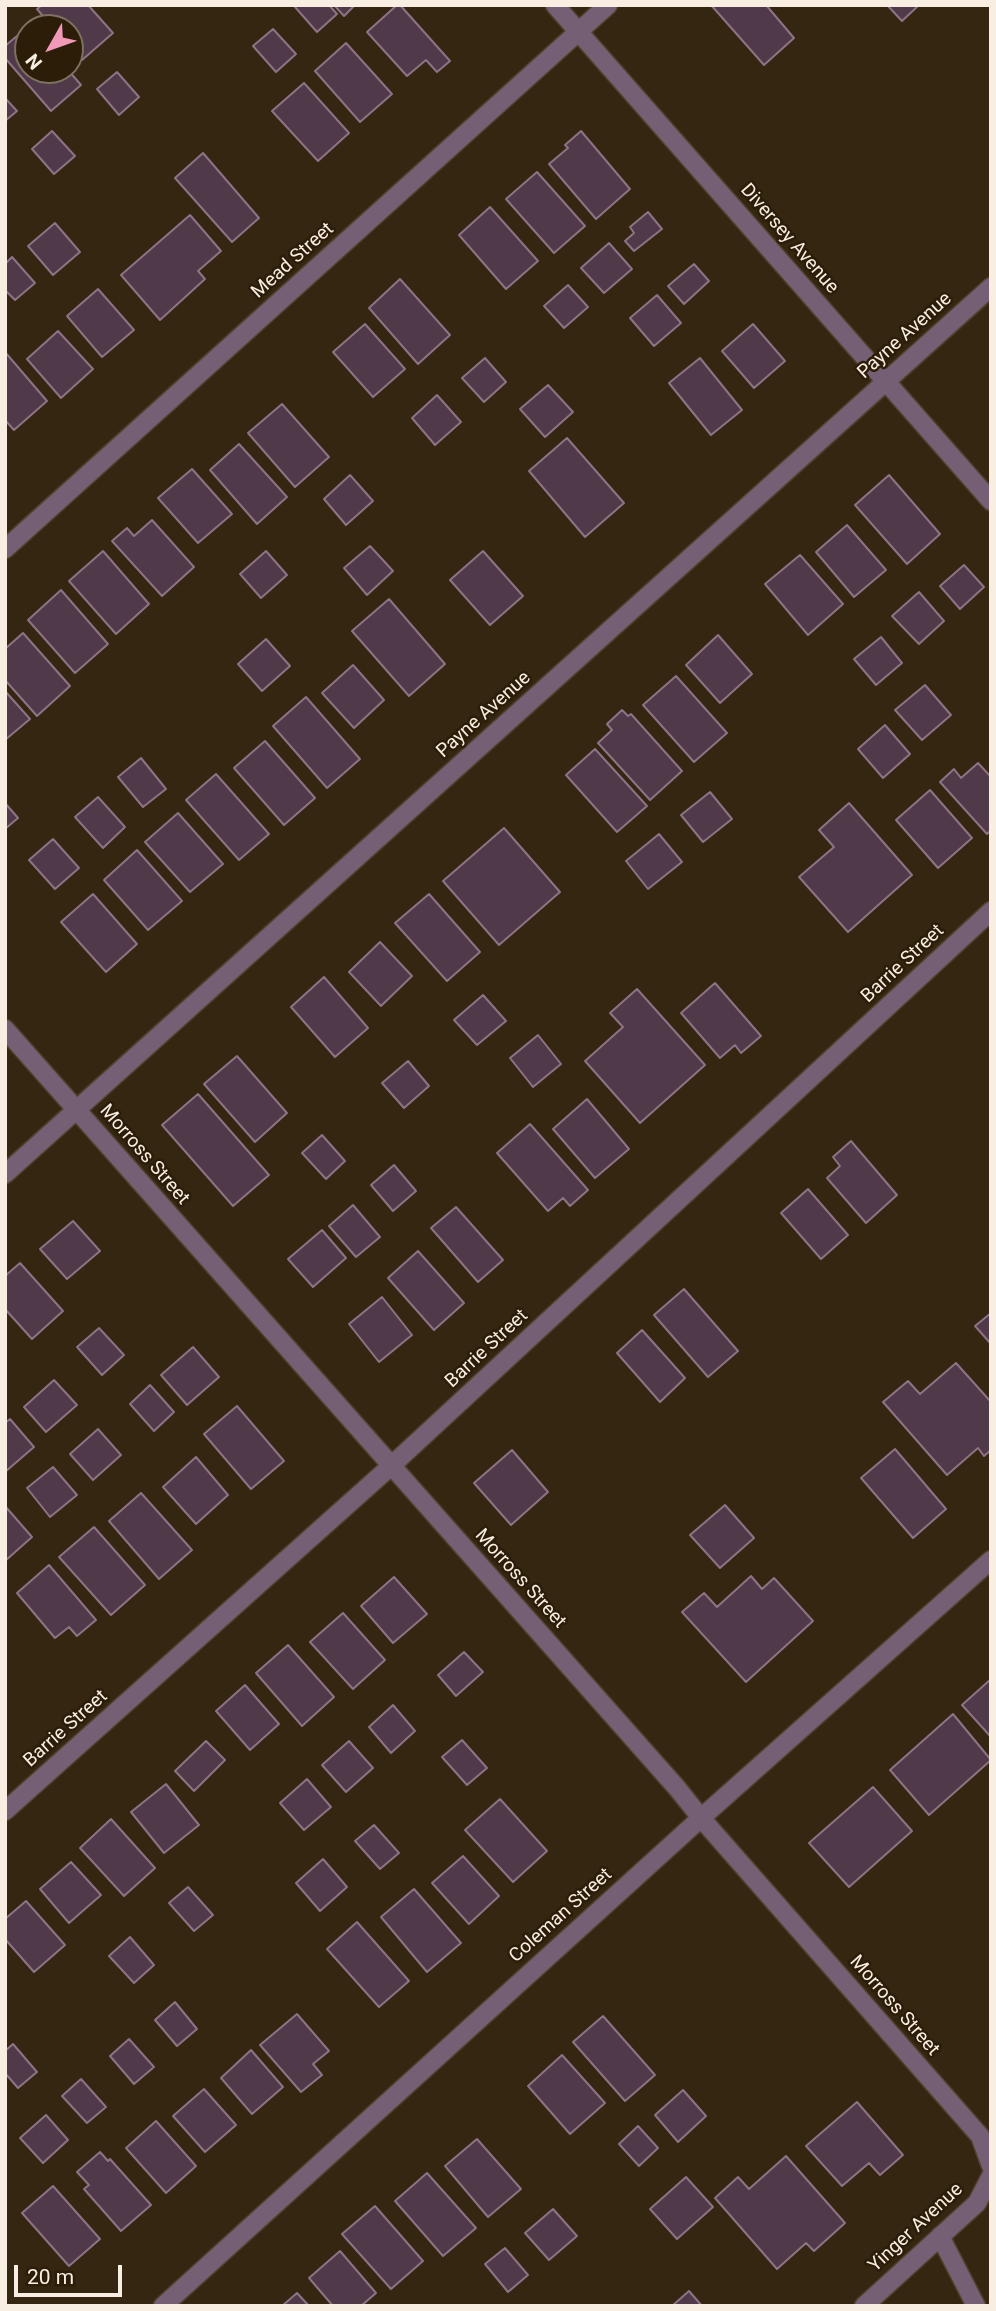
<!DOCTYPE html>
<html>
<head>
<meta charset="utf-8">
<style>
	body { margin:0 }
	#map { position:relative; width:996px; height:2311px; overflow:hidden; background:#352611; font-family:Roboto,sans-serif }
	canvas { display:block }
	.frame { position:absolute; inset:0; border:7px solid #f9eee2; pointer-events:none }
	.north { position:absolute; left:14px; top:14px; width:70px; height:70px; box-sizing:border-box; background:#2b1d08; border:2px solid #7d715f; border-radius:50%; rotate:230deg; font-size:19px; font-weight:700; line-height:28px; text-align:center; color:#f9eee2 }
	.north::after { content:''; display:block; margin:auto; width:24px; height:32px; background:#f09ab7; clip-path:polygon(50% 0,100% 100%,50% 72%,0 100%) }
	.scale { position:absolute; left:14px; top:2265px; width:108px; height:32px; box-sizing:border-box; border:4px solid #f9eee2; border-top:0; padding-left:9px; font-size:21px; line-height:24px; white-space:nowrap; color:#f9eee2; -webkit-text-stroke:5px #2b1d08; paint-order:stroke }
</style>
</head>
<body>
<div id="map">
<canvas width="996" height="2311"></canvas>
<div class="frame"></div>
<div class="north">N</div>
<div class="scale">20 m</div>
</div>
<script>
const ctx = document.querySelector('canvas').getContext('2d');
ctx.lineJoin = 'round';
function fill(path, color) { ctx.fillStyle = color; ctx.fill(path, 'evenodd'); }
function trace(path, color, width, dash) { ctx.strokeStyle = color; ctx.lineWidth = width; ctx.lineCap = dash ? 'butt' : 'round'; ctx.setLineDash(dash || []); ctx.stroke(path); }
function label(font, color, halo, rows, align = 'center') {
  ctx.font = font + ' Roboto,sans-serif'; ctx.lineWidth = 5; ctx.setLineDash([]); ctx.textBaseline = 'middle'; ctx.strokeStyle = halo; ctx.fillStyle = color; for (const [text, x, y, turn = 0] of rows) {
    ctx.save(); ctx.translate(x, y); ctx.rotate((+turn || 0) * Math.PI / 180); ctx.textAlign = isNaN(turn) ? turn : align; if (halo) ctx.strokeText(text, 0, 0); ctx.fillText(text, 0, 0); ctx.restore();
  }
}
const building = new Path2D(`
	M42 5H88L113 33 82 60 70 47V28H53L37 9Z
	M297 5H329L337 14 317 32 295 7Z
	M334 5H355L344 16Z
	M397 5H400L450 61 437 72 426 60 407 76 367 32Z
	M711 5H766L794 38 764 65Z
	M887 5H919L902 21Z
	M29 26 31 28H28V70H68L81 85 51 111 5 58V46Z
	M273 29 296 54 276 72 253 46Z
	M346 43 392 94 360 122 315 71Z
	M117 72 139 97 119 115 97 89Z
	M304 83 349 133 318 161 272 111Z
	M5 98 17 111 5 121Z
	M52 131 75 156 54 174 32 149Z
	M581 131 630 189 596 219 549 164 568 148 565 145Z
	M203 153 259 218 232 242 175 178Z
	M537 172 585 226 554 253 506 199Z
	M490 207 538 261 506 289 459 235Z
	M648 212 662 229 634 251 625 241 634 233 630 227Z
	M190 215 221 251 198 271 205 279 160 320 121 275Z
	M55 223 80 252 53 275 28 246Z
	M609 243 632 269 604 293 581 268Z
	M12 257 35 283 15 300 5 290V264Z
	M694 264 709 281 684 304 668 286Z
	M400 279 450 335 418 364 369 308Z
	M568 285 588 307 564 328 544 306Z
	M98 289 134 330 102 357 67 316Z
	M657 295 681 323 654 346 630 318Z
	M365 324 405 369 373 397 333 352Z
	M753 324 785 361 754 388 722 351Z
	M58 331 93 369 61 398 27 359Z
	M5 352 47 401 14 430 5 420Z
	M485 358 506 382 484 402 462 378Z
	M700 358 742 410 711 435 669 383Z
	M548 385 573 412 545 437 520 409Z
	M437 395 461 422 435 445 412 418Z
	M282 404 329 457 295 487 248 433Z
	M567 438 624 503 585 537 529 471Z
	M239 444 287 497 257 524 210 470Z
	M192 469 232 514 198 543 158 498Z
	M350 475 373 501 346 525 324 499Z
	M889 475 940 534 907 564 855 505Z
	M152 520 194 567 162 596 112 541 127 528 134 536Z
	M847 525 886 570 854 597 816 552Z
	M370 546 393 571 367 595 344 568Z
	M103 551 149 604 116 634 69 581Z
	M266 551 287 575 261 598 240 574Z
	M483 551 523 596 490 625 450 580Z
	M800 555 843 604 808 635 765 584Z
	M964 565 984 587 960 609 940 586Z
	M61 590 108 644 75 673 28 620Z
	M919 592 944 621 919 644 892 616Z
	M389 599 445 664 409 696 352 631Z
	M23 633 70 686 37 716 5 680V649Z
	M718 635 752 674 720 703 686 665Z
	M881 637 902 663 876 685 854 659Z
	M266 639 290 666 262 691 238 664Z
	M353 665 384 700 354 728 322 693Z
	M676 676 727 733 694 762 643 705Z
	M925 685 951 715 922 740 895 710Z
	M5 691 30 719 5 740Z
	M306 697 360 759 327 788 273 726Z
	M622 710 628 716 631 714 682 771 650 800 598 743 612 730 607 724Z
	M885 725 910 754 883 778 858 749Z
	M265 741 315 798 284 825 234 768Z
	M595 749 647 806 617 832 566 775Z
	M141 758 166 789 143 807 118 777Z
	M978 763 991 777V830L987 834 940 782 954 769 961 778Z
	M216 774 269 834 239 860 186 800Z
	M930 790 972 838 938 868 896 820Z
	M710 792 732 819 703 842 681 815Z
	M98 797 125 827 103 848 75 817Z
	M5 803 18 818 5 829Z
	M849 803 912 875 848 932 799 877 834 847 819 830Z
	M178 813 223 864 190 892 145 842Z
	M504 828 560 892 499 945 443 881Z
	M659 834 682 862 648 889 626 861Z
	M53 839 79 868 55 889 29 860Z
	M137 850 182 901 148 930 104 880Z
	M93 894 137 944 106 972 61 922Z
	M429 894 480 952 447 981 395 923Z
	M380 942 412 976 381 1006 349 972Z
	M324 977 368 1028 335 1057 291 1007Z
	M715 983 761 1036 741 1053 735 1045 720 1058 681 1013Z
	M637 989 705 1065 640 1123 585 1061 623 1027 610 1013Z
	M483 995 506 1021 477 1045 454 1020Z
	M538 1035 561 1064 533 1087 510 1058Z
	M237 1056 287 1113 255 1142 204 1084Z
	M408 1061 429 1086 404 1108 382 1083Z
	M198 1094 269 1175 233 1206 162 1125Z
	M587 1099 629 1149 595 1178 553 1129Z
	M530 1124 588 1190 570 1206 563 1198 548 1211 497 1153Z
	M322 1135 345 1161 326 1179 302 1153Z
	M851 1141 897 1195 866 1223 827 1178 840 1166 833 1157Z
	M394 1165 416 1191 393 1211 371 1185Z
	M808 1189 848 1235 821 1259 781 1213Z
	M353 1205 380 1237 356 1257 329 1226Z
	M456 1207 503 1260 478 1282 431 1228Z
	M73 1221 100 1251 67 1279 40 1249Z
	M322 1230 346 1258 313 1287 288 1259Z
	M418 1251 464 1303 434 1330 388 1278Z
	M20 1263 63 1311 32 1339 5 1309V1276Z
	M684 1289 738 1351 708 1377 654 1315Z
	M382 1297 412 1335 379 1362 349 1324Z
	M991 1313V1344L975 1326Z
	M99 1328 124 1355 102 1375 77 1347Z
	M642 1330 685 1378 660 1402 617 1353Z
	M193 1347 219 1377 187 1405 161 1375Z
	M956 1363 991 1402V1450L984 1456 978 1448 947 1475 883 1402 908 1381 920 1394Z
	M54 1380 77 1405 46 1432 24 1407Z
	M150 1385 174 1412 154 1431 130 1404Z
	M237 1406 284 1461 251 1489 204 1434Z
	M10 1419 34 1447 5 1472V1423Z
	M98 1429 121 1455 93 1480 70 1454Z
	M895 1449 946 1509 913 1538 861 1478Z
	M512 1450 548 1492 511 1525 474 1483Z
	M196 1457 228 1495 196 1524 163 1487Z
	M53 1467 77 1495 50 1517 27 1488Z
	M141 1493 192 1550 159 1579 109 1521Z
	M725 1505 754 1538 720 1568 690 1535Z
	M5 1506 32 1537 5 1561Z
	M94 1527 145 1585 111 1615 59 1557Z
	M49 1565 96 1620 77 1636 69 1627 55 1638 17 1593Z
	M751 1576 762 1589 774 1578 813 1621 746 1682 682 1612 704 1593 717 1607Z
	M394 1577 427 1614 393 1643 361 1606Z
	M343 1613 385 1660 353 1689 310 1642Z
	M288 1645 334 1697 302 1726 256 1673Z
	M464 1652 483 1672 456 1696 438 1675Z
	M991 1679V1737L962 1705Z
	M245 1685 279 1724 250 1750 216 1711Z
	M393 1705 415 1731 391 1753 369 1727Z
	M953 1714 991 1760 929 1815 890 1770Z
	M462 1740 487 1768 467 1785 442 1757Z
	M206 1741 225 1760 194 1791 175 1771Z
	M349 1741 373 1768 346 1792 322 1765Z
	M307 1779 331 1807 304 1830 280 1803Z
	M166 1784 199 1825 164 1853 131 1812Z
	M873 1787 912 1831 849 1887 809 1843Z
	M500 1799 547 1851 513 1882 465 1830Z
	M111 1819 155 1868 124 1896 80 1848Z
	M374 1825 399 1853 380 1869 355 1841Z
	M463 1856 499 1896 469 1924 432 1883Z
	M323 1859 347 1887 320 1911 296 1883Z
	M71 1862 101 1895 69 1923 40 1889Z
	M188 1887 213 1915 194 1931 169 1903Z
	M414 1889 461 1943 427 1972 381 1917Z
	M26 1901 65 1945 34 1972 5 1939V1919Z
	M357 1922 409 1981 379 2007 327 1949Z
	M130 1937 154 1965 134 1983 109 1956Z
	M175 2002 197 2029 177 2046 155 2020Z
	M297 2014 329 2051 313 2064 322 2075 301 2092 260 2045Z
	M603 2016 655 2075 625 2101 573 2042Z
	M129 2039 154 2067 134 2084 110 2056Z
	M13 2044 37 2072 18 2088 5 2073V2051Z
	M251 2050 283 2087 252 2114 221 2078Z
	M562 2055 605 2103 570 2134 528 2086Z
	M81 2079 106 2107 87 2123 62 2096Z
	M204 2089 236 2125 205 2152 173 2116Z
	M683 2090 706 2116 678 2142 655 2115Z
	M857 2102 903 2155 880 2175 869 2163 842 2186 806 2146Z
	M46 2115 68 2140 43 2163 20 2138Z
	M156 2121 196 2166 166 2193 126 2148Z
	M638 2126 658 2148 639 2166 619 2144Z
	M477 2139 521 2189 488 2217 445 2166Z
	M100 2152 108 2161 110 2159 151 2205 121 2231 84 2189 89 2185 77 2172Z
	M786 2156 845 2223 814 2251 806 2243 777 2269 715 2198 738 2177 749 2189Z
	M427 2173 476 2228 443 2256 395 2201Z
	M686 2177 713 2207 677 2239 650 2209Z
	M53 2186 100 2239 69 2266 22 2213Z
	M375 2206 423 2261 391 2289 342 2234Z
	M553 2209 577 2236 549 2260 525 2233Z
	M505 2248 528 2275 508 2292 485 2264Z
	M340 2251 376 2293 361 2306H333L309 2278Z
	M689 2291 702 2306H672Z
	M297 2293 309 2306H282Z`);
fill(building, '#503949');
trace(building, '#8d7385', 2);
const minor = new Path2D(`
	M555 5 991 501
	M5 549 608 5
	M5 1029 677 1788 701 1818 980 2136 991 2166
	M5 1174 991 287
	M5 1811 391 1466 991 911
	M940 2236 976 2306
	M163 2306 701 1818 991 1560
	M864 2306 977 2203 991 2176`);
trace(minor, '#50422e', 21);
trace(minor, '#755f74', 18);
label('19px', '#f9eee2', '#2b1d08', [
	["Diversey Avenue",789,239,49],
	["Mead Street",293,261,-42],
	["Payne Avenue",905,336,-42],
	["Payne Avenue",484,715,-42],
	["Barrie Street",903,964,-43],
	["Morross Street",144,1155,49],
	["Barrie Street",487,1349,-43],
	["Morross Street",520,1579,48],
	["Barrie Street",66,1729,-42],
	["Coleman Street",561,1916,-42],
	["Morross Street",894,2006,49],
	["Yinger Avenue",916,2228,-43]
]);
</script>
</body>
</html>
